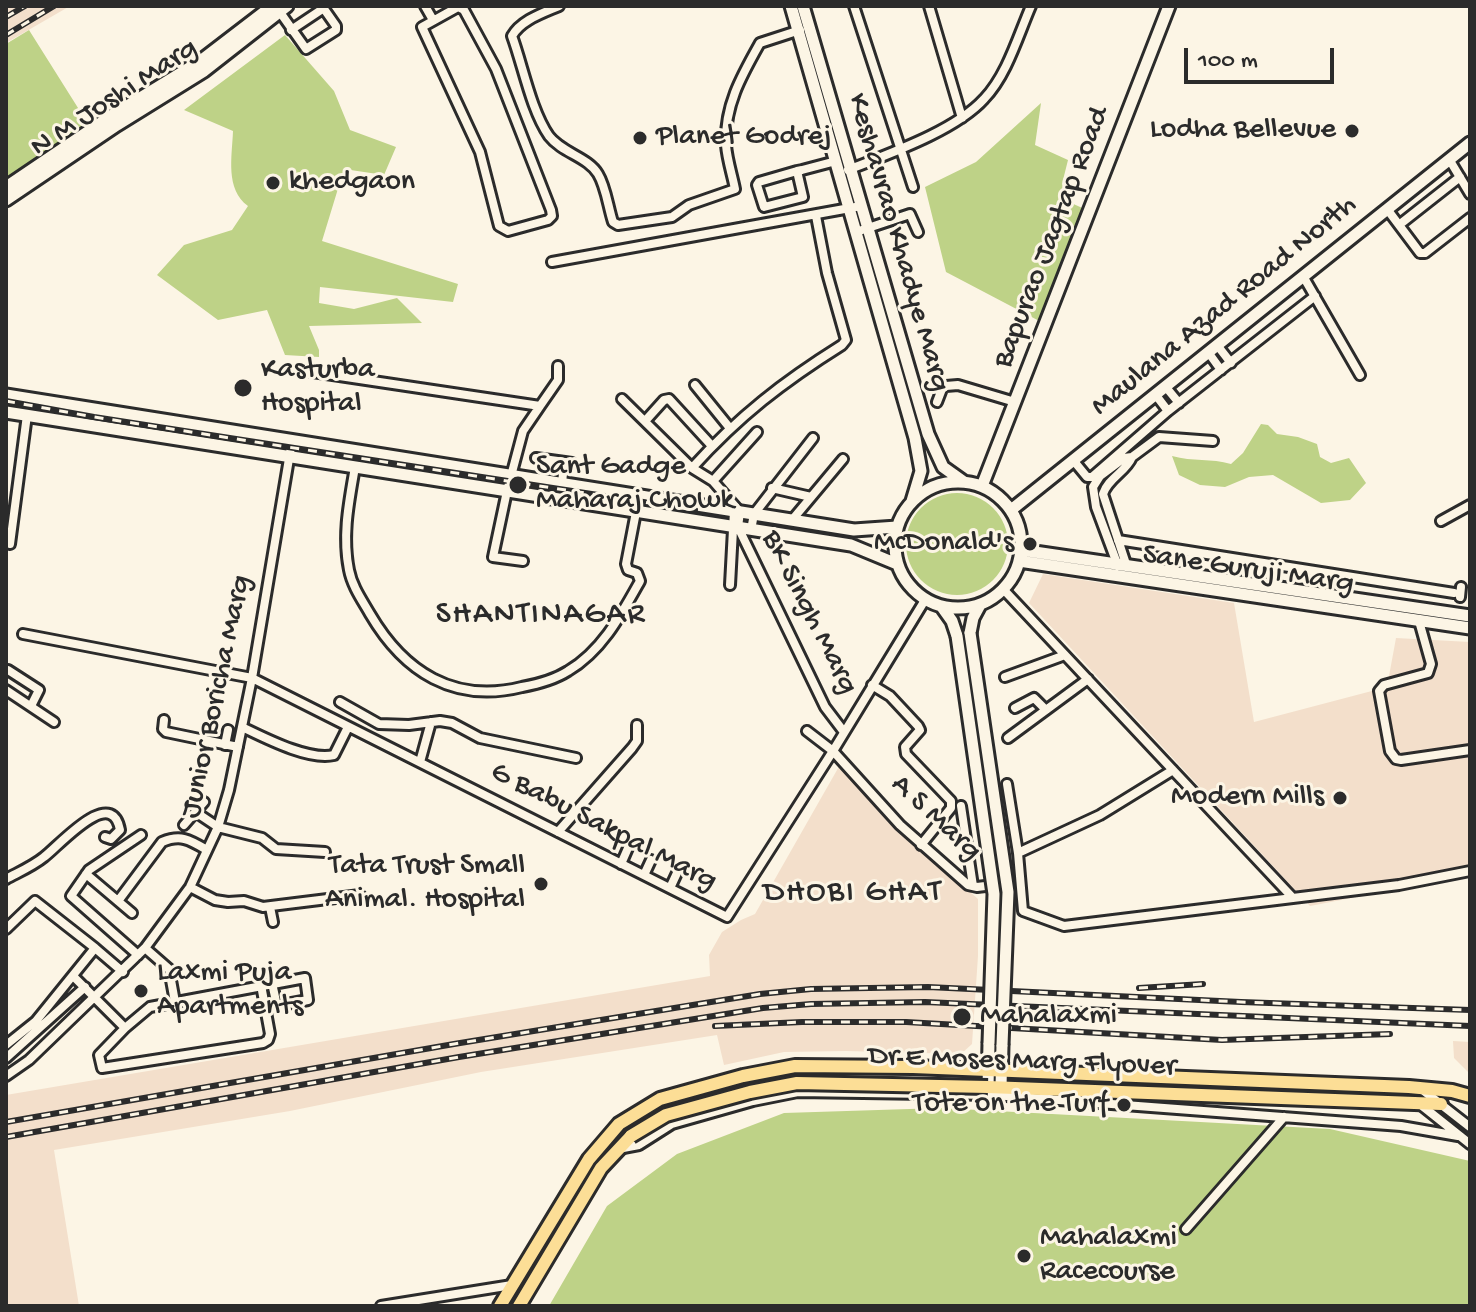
<!DOCTYPE html>
<html>
<head>
<meta charset="utf-8">
<style>
	body { margin:0 }
	#map { position:relative; width:1476px; height:1312px; overflow:hidden; background:#fcf5e5; font-family:"Gochi Hand",sans-serif }
	canvas { display:block }
	.frame { position:absolute; inset:0; border:8px solid #2b2b2b; pointer-events:none }
	.scale { position:absolute; left:1184px; top:48px; width:150px; height:36px; box-sizing:border-box; border:4px solid #2b2b2b; border-top:0; padding-left:10px; font-size:24px; line-height:28px; white-space:nowrap; color:#2b2b2b; -webkit-text-stroke:6px #fcf5e5; paint-order:stroke }
</style>
</head>
<body>
<div id="map">
<canvas width="1476" height="1312"></canvas>
<div class="frame"></div>
<div class="scale">100 m</div>
</div>
<script>
const ctx = document.querySelector('canvas').getContext('2d');
ctx.lineJoin = 'round';
function fill(path, color) { ctx.fillStyle = color; ctx.fill(path, 'evenodd'); }
function trace(path, color, width, dash) { ctx.strokeStyle = color; ctx.lineWidth = width; ctx.lineCap = dash ? 'butt' : 'round'; ctx.setLineDash(dash || []); ctx.stroke(path); }
function label(font, color, halo, rows, align = 'center') {
  ctx.font = font + ' "Gochi Hand",sans-serif'; ctx.lineWidth = 6; ctx.setLineDash([]); ctx.textBaseline = 'middle'; ctx.strokeStyle = halo; ctx.fillStyle = color; for (const [text, x, y, turn = 0] of rows) {
    ctx.save(); ctx.translate(x, y); ctx.rotate((+turn || 0) * Math.PI / 180); ctx.textAlign = isNaN(turn) ? turn : align; if (halo) ctx.strokeText(text, 0, 0); ctx.fillText(text, 0, 0); ctx.restore();
  }
}
fill(new Path2D(`
	M6 6H70L6 43Z
	M1043 574 1234 603 1254 722 1387 687 1396 638 1470 642V875L1310 906 1029 603Z
	M841 763 919 846 978 899V956L972 1044 961 1054 846 1051 784 1052 724 1065 717 1035 481 1072 290 1111 54 1150 79 1306H6V1095L710 976 709 955 722 932 741 920 755 914Z
	M1453 1041 1470 1042V1074L1454 1058Z`), '#f3dfcb');
fill(new Path2D(`
	M29 30 90 127 6 179V44Z
	M285 35 334 91 350 130 396 147 384 175 344 169 322 241 458 284 453 302 320 287 319 303 354 309 397 298 422 323 309 326 319 350V357L285 355 267 310 218 320 157 275 184 245 232 230 248 206C225 189 232 157 233 131L184 110Z
	M1041 103 1035 145 1068 160 1062 184 1069 202 1089 211 1045 324 946 272 925 187 976 162Z
	M1261 424 1268 425 1277 434 1298 437 1317 444 1320 457 1331 463 1349 458 1366 483 1350 500 1321 503 1273 475 1249 477 1225 487 1200 485 1179 475 1172 456C1193 462 1211 458 1231 464L1243 453Z
	M906 544a51 51 0 1 1 102 0a51 51 0 1 1-102 0Z
	M941 1108 1330 1129 1470 1161V1306H549L607 1206 677 1154 784 1113Z`), '#bed287');
const street = new Path2D(`
	M425 6 433 20
	M559 6C543 13 521 20 512 36 523 66 531 110 549 136 562 153 588 157 598 174 606 187 608 207 613 222L618 225 672 217 689 205 735 189C732 174 727 159 726 145 724 106 742 75 760 43L800 30
	M854 6 913 187
	M929 6 962 118
	M458 7 464 10 496 69 551 210 552 216 548 220 508 231 499 226 480 152 422 27Z
	M277 8 306 49 336 30V26L322 6
	M291 30 324 8
	M1449 159 1470 194
	M848 170C888 154 955 131 984 99 1007 75 1018 36 1031 6
	M797 171 803 197 764 207 757 185 759 182 797 171 802 170 836 161
	M1387 209 1420 253H1425L1470 218
	M816 216 827 273 846 340 842 345C783 382 739 416 692 468L713 481 740 512 738 527 825 707 844 732
	M1399 225 1460 177
	M856 232 910 214 918 232
	M552 262 861 206
	M1303 276 1360 375
	M1217 345 1231 363
	M1208 352 1221 370
	M306 371 540 406 523 431 507 491 493 557 523 561
	M695 385 729 427
	M1165 386 1179 403
	M1155 394 1168 411
	M622 399 692 468
	M937 402 942 389 946 386 958 385 1015 402
	M540 406 558 380V366
	M646 420 664 400 669 399 712 446
	M1132 457 1159 437 1213 441
	M536 458 572 463
	M1073 460 1087 477H1092L1168 411 1315 296
	M355 467C349 502 342 535 349 570 352 586 362 600 370 614 404 672 454 704 522 687 538 684 554 680 568 671 602 651 621 615 640 581L637 573 628 570 626 564 636 512
	M713 481 757 432
	M562 484 564 462
	M772 488 811 497
	M792 520 843 459
	M1441 521 1470 505
	M751 530 754 514 813 438
	M1118 540 1454 593
	M10 544 27 415
	M1118 566 1096 507 1093 487 1100 476 1124 458 1132 457C1126 472 1108 478 1103 494L1127 567
	M1189 576 1192 552
	M730 585 734 511
	M1004 590 1292 897
	M1460 597 1461 587
	M1419 621 1431 664 1428 673 1384 685 1379 691 1390 751 1396 759 1401 760 1470 750
	M23 634 252 678 727 917 833 751 925 600
	M6 671 8 670 39 690 31 706
	M1005 677 1065 655
	M872 685 890 696 918 726 920 730 905 747 906 754 951 801V808L921 845
	M6 690 54 722
	M340 702 379 724 409 725 440 721 452 723 480 738 576 758
	M1015 708 1034 698 1046 710
	M164 720 163 729 166 732 238 747
	M242 727C265 738 309 761 334 755L348 727
	M807 731 833 751 900 825 968 885 977 887 1010 883
	M1008 738 1088 679
	M225 745 228 730
	M420 762 431 722
	M1007 784 1018 853 1100 815 1173 770
	M961 806 973 886
	M197 813 218 827 262 838 276 849 325 852
	M184 825 204 802
	M558 832 632 748 637 741V725
	M1018 853 1023 911 1064 926 1399 885 1470 871
	M621 864 628 848
	M86 874 132 913
	M644 875 651 860
	M6 879C19 872 33 866 44 857 58 847 112 784 120 830L111 839 105 837
	M190 887 215 900 228 902 244 901 263 907 360 895
	M670 888 677 873
	M118 901 162 842C181 834 190 840 207 850
	M270 907 273 922
	M6 929 35 901 95 948 36 1021 6 1045
	M95 948 123 972
	M145 948 169 969 175 1002
	M138 955 71 896 89 870 141 835
	M73 976 125 1028 150 1007 305 978 308 1000 265 1008
	M272 983 277 1006
	M125 1028 99 1055 102 1068 263 1043 268 1040 270 1034 261 985
	M6 1058 85 987
	M6 1076 29 1060 145 948 190 887 218 827 229 790 252 678 292 441
	M1420 1088 1470 1127
	M1421 1105 1470 1144
	M618 1149 639 1145 672 1124 753 1101 798 1092 993 1095 1401 1126 1458 1136
	M1186 1229 1284 1117
	M381 1306 512 1285`);
const secondary = new Path2D(`
	M791 6 915 438 921 471 912 501
	M803 6 928 434 943 467 964 482
	M6 187 111 116 199 62 272 6
	M6 200 117 125 204 71 287 6
	M6 395 854 530 897 527
	M6 412 851 545 897 564
	M895 545a63 63 0 1 1 126 0a63 63 0 1 1-126 0Z
	M982 486 1169 6
	M1011 510 1470 143
	M1021 550 1470 616
	M1019 561 1470 628
	M942 607 952 621 957 636
	M970 633 973 618 980 605
	M988 1087 989 1043
	M1001 1087 1002 1045`);
const primary = new Path2D(`
	M988 1087 1441 1104
	M500 1306 589 1159 619 1124 660 1099 743 1076 795 1066 913 1067 1409 1087 1452 1091 1470 1096
	M519 1306 601 1168 631 1136`);
trace(street, '#2b2b2b', 14);
trace(secondary, '#2b2b2b', 17);
trace(primary, '#2b2b2b', 18);
trace(street, '#fcf5e5', 8);
trace(secondary, '#fcf5e5', 11);
trace(primary, '#fcde96', 12);
const rail = new Path2D(`
	M6 17 25 6
	M6 35 54 6
	M6 401 94 417 695 510
	M1139 988 1203 984
	M715 1026 802 1022H906L1222 1040 1390 1034
	M6 1122 454 1044 760 994 811 989 928 987 1241 1002 1470 1010
	M6 1137 459 1057 763 1008 811 1004 925 1002 1470 1026`);
trace(rail, '#2b2b2b', 6);
trace(rail, '#fcf5e5', 3, [9]);
const secondaryBridge = new Path2D(`
	M970 633 1008 892 1002 1045
	M957 636 994 894 989 1043`);
const primaryBridge = new Path2D(`
	M631 1136 666 1115 750 1092 797 1083 988 1087`);
trace(secondaryBridge, '#2b2b2b', 17, []);
trace(primaryBridge, '#2b2b2b', 18, []);
trace(secondaryBridge, '#fcf5e5', 11);
trace(primaryBridge, '#fcde96', 12);
for (const [x, y, r, color] of [
	[1352,131,8,"#2b2b2b"],
	[640,138,8,"#2b2b2b"],
	[273,183,8,"#2b2b2b"],
	[243,388,10,"#2b2b2b"],
	[518,485,10,"#2b2b2b"],
	[1030,544,8,"#2b2b2b"],
	[1340,798,8,"#2b2b2b"],
	[541,884,8,"#2b2b2b"],
	[141,991,8,"#2b2b2b"],
	[962,1017,10,"#2b2b2b"],
	[1124,1105,8,"#2b2b2b"],
	[1024,1256,8,"#2b2b2b"]
]) { const dot = new Path2D(); dot.arc(x, y, r, 0, 2 * Math.PI); ctx.fillStyle = color; ctx.fill(dot); trace(dot, '#fcf5e5', 3); }
label('30px', '#2b2b2b', '#fcf5e5', [
	["N M Joshi Marg",115,99,-33],
	["Bapurao Jagtap Road",1053,238,-69],
	["Keshavrao Khadye Marg",897,243,74],
	["Maulana Azad Road North",1225,307,-39],
	["Sane Guruji Marg",1248,571,8],
	["BK Singh Marg",808,613,63],
	["Junior Boricha Marg",218,697,-78],
	["A S Marg",935,819,43],
	["G Babu Sakpal Marg",603,828,27],
	["Dr E Moses Marg Flyover",1022,1063,2]
]);
label('30px', '#2b2b2b', '#fcf5e5', [
	["Lodha Bellevue",1336,131,"right"],
	["Planet Godrej",656,138],
	["khedgaon",289,183],
	["Kasturba",261,371],
	["Hospital",261,405],
	["Sant Gadge",536,468],
	["Maharaj Chowk",536,502],
	["McDonald's",1014,544,"right"],
	["Modern Mills",1324,798,"right"],
	["Tata Trust Small",525,867,"right"],
	["Animal. Hospital",525,901,"right"],
	["Laxmi Puja",157,974],
	["Apartments",157,1008],
	["Mahalaxmi",980,1017],
	["Tote on the Turf",1108,1105,"right"],
	["Mahalaxmi",1040,1239],
	["Racecourse",1040,1273]
], 'left');
ctx.letterSpacing = '2px';
label('32px', '#2b2b2b', '#fcf5e5', [
	["SHANTINAGAR",541,616],
	["DHOBI GHAT",853,894]
]);
ctx.letterSpacing = '0px';
</script>
</body>
</html>
